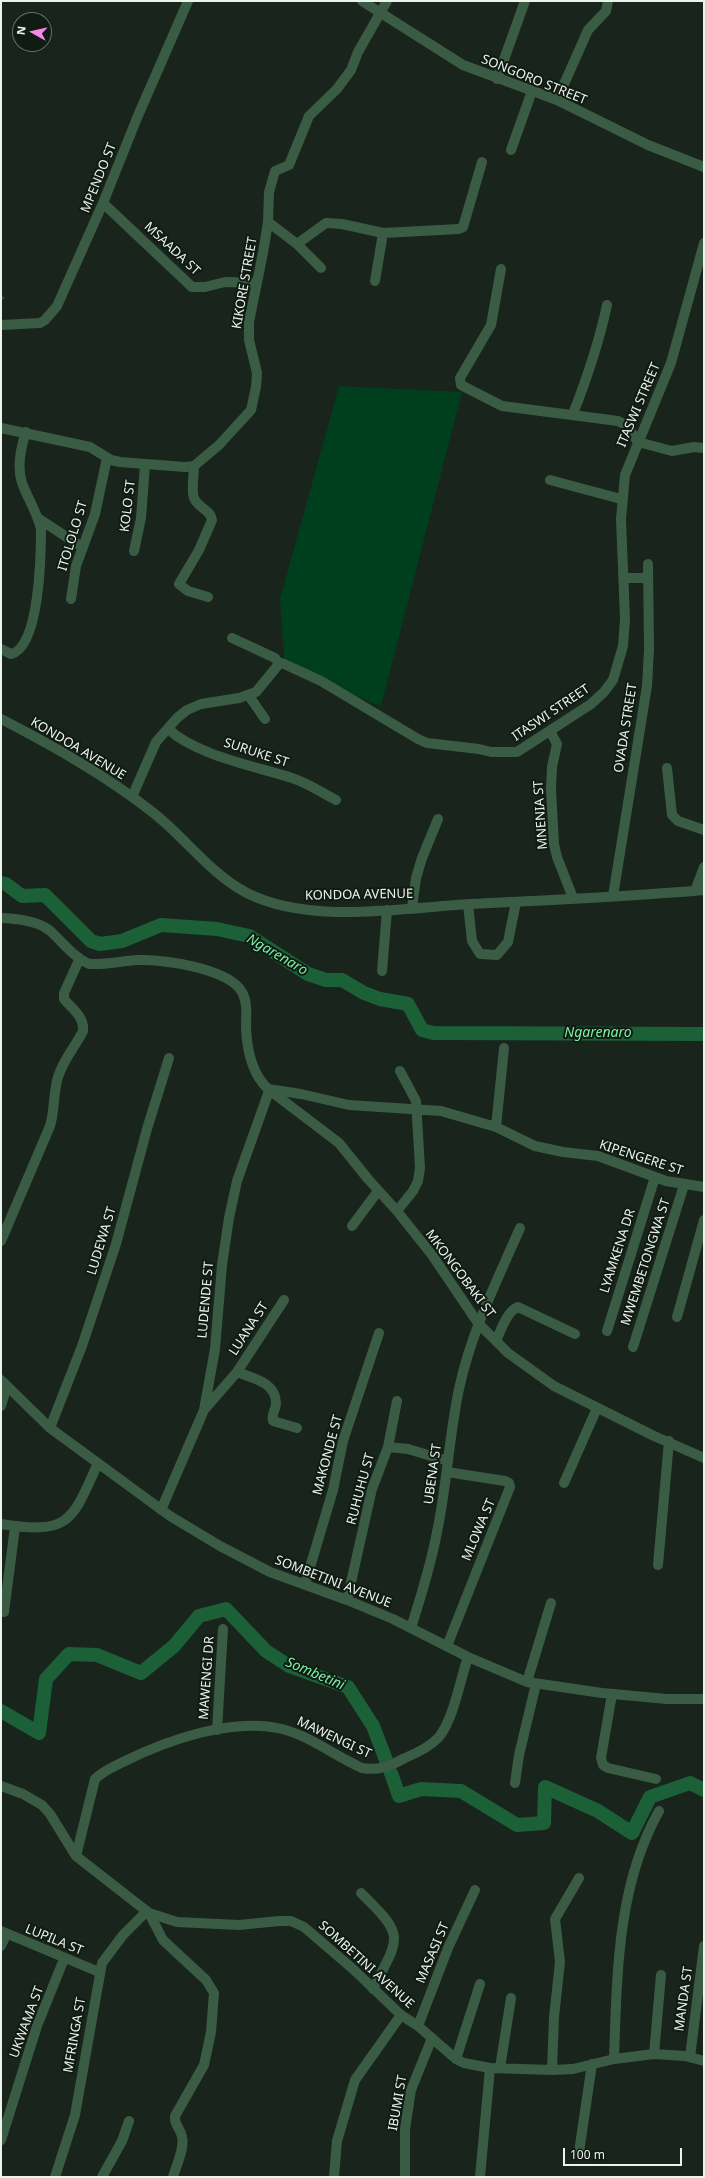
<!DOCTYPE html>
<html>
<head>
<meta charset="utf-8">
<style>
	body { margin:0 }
	#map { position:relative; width:705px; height:2178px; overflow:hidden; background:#18241c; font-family:"Noto Sans",sans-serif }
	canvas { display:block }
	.frame { position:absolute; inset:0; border:2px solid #eaf3ec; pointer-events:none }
	.north { position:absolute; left:12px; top:12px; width:40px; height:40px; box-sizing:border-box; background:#0f1b13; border:1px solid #67716a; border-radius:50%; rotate:278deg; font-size:11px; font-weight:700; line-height:16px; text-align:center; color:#eaf3ec }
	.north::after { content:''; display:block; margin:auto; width:14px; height:18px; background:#f987e8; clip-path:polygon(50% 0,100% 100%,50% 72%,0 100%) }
	.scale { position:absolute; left:563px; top:2148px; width:119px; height:18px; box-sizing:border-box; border:2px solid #eaf3ec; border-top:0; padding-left:5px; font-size:12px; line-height:14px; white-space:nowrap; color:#eaf3ec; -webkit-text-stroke:3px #0f1b13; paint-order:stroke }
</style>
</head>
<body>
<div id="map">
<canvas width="705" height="2178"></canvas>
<div class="frame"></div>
<div class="north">N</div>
<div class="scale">100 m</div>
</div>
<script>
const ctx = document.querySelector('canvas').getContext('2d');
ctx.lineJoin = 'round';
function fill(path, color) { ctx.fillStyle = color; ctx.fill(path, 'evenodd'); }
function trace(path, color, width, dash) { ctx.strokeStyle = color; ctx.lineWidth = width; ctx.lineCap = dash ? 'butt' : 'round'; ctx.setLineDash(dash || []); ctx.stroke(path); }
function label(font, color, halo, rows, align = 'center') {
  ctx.font = font + ' "Noto Sans",sans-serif'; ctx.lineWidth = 4; ctx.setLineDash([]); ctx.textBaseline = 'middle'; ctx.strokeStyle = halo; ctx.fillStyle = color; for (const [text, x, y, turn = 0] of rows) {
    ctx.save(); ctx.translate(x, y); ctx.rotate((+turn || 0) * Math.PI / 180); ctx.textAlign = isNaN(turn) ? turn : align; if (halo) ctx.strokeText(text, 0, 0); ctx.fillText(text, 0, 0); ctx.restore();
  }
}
fill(new Path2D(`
	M339 386 462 392 381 706 285 669 280 599Z`), '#003f1e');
trace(new Path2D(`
	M1 297 3 298`), '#1b6037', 2.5);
trace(new Path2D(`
	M1 883 6 884 22 896 45 895 91 941 100 944 122 941 161 925 217 929 249 936 308 974 326 980H342L364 993 380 999 408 1004 422 1030 433 1033 704 1034
	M1 1711 39 1733 46 1679 69 1654 97 1655 141 1673 174 1646 199 1616 226 1609 266 1651 289 1666 348 1687 373 1726 386 1760
	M391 1773 399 1796 421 1789 461 1791 517 1825 544 1823 545 1787 598 1811 632 1833 650 1797 690 1783 704 1790`), '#1b6037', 14);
trace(new Path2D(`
	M362 1 463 65 557 100 648 145 704 167
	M497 79 525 1
	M557 100 588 30 606 11 608 1
	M511 150 532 91
	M103 203 192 287H205L225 282 257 283
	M268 222 297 244 321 268
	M297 244 326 223 342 224 383 233 459 229 463 227 482 162
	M501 269 491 325 460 378 461 385 502 406 618 421 626 425 638 442 672 451 694 447 704 448
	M375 281 383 233
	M1 325 40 323 45 320 57 306 103 203 137 118 188 1
	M573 414C587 378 599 343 607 305
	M1 428 90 447 111 460 120 462 185 467 194 466 219 445 251 410 256 387 257 373 249 340V322L263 253 268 222 269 192 275 171 289 165 309 116 337 89 351 70 358 52 387 1
	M194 466C194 475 191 490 194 498 198 508 211 510 212 520L199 550 179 584 188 591 208 597
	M550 480 621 499
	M39 519 82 547
	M134 551 141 518 145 465
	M624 578H648
	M71 599 76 566 95 514 107 458
	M232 638 275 658 279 664
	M1 649 11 654C40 647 41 553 41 529 37 512 28 499 22 483 17 468 21 447 26 432
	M249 696 265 719
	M1 719C53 746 105 775 151 811 184 836 210 874 247 893 310 925 402 908 470 904 548 900 626 897 704 890
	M168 729C198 756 255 766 292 778 308 783 322 793 336 800
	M550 731 557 744 552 767 551 789 554 844 557 857 573 898
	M667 768 672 815 678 821 704 830
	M132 797 156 742 177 718 187 710 201 704 239 698 256 692 279 664 282 663 321 681 418 739 427 743 479 749 491 752H517L591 704 604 692 613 680 623 646 625 619 621 519 625 475 671 363 704 243
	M695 891 704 867
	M613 896 647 686 649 650 648 564
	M468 904 472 941 480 954 497 955 508 942 516 902
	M412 908 416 878 422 858 438 819
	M1 918C16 919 36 920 49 930 63 942 72 956 89 964 105 965 121 961 137 960 162 959 228 968 242 992 248 1003 246 1016 246 1028 247 1050 252 1074 268 1089L301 1094 349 1105 441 1111 496 1127 535 1146 563 1152 598 1156 666 1181 704 1187
	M382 971 387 910
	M268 1089 339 1143 368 1179 397 1211 432 1255 478 1323 508 1353 554 1386 654 1436 704 1458
	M496 1127 504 1048
	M397 1211 413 1191 418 1181 420 1168 416 1101 400 1071
	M352 1226 378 1191
	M1 1241 50 1126C55 1110 53 1093 58 1077 63 1060 75 1047 83 1031 85 1017 71 1008 64 999V993L79 960
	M677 1317 704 1220
	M607 1331 655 1177
	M496 1341C501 1330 507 1311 518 1307L575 1334
	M633 1347 684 1185
	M237 1372C252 1378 276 1382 276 1403 276 1410 271 1414 273 1421L297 1428
	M1 1380 50 1428 170 1516 220 1546 270 1572 347 1600 393 1619 468 1657 527 1682 602 1693 667 1699H704
	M1 1406 7 1386
	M204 1410 237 1372 284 1300
	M50 1428 82 1346 116 1244 147 1129 169 1058
	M388 1447 397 1401
	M564 1483 597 1408
	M161 1510 204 1410 215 1349 222 1265 229 1218 237 1181 269 1091
	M1 1524C70 1535 72 1521 98 1463
	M658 1565 669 1441
	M305 1584 333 1490 343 1441 379 1333
	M347 1600 372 1489 388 1447 408 1449 448 1461
	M4 1612 15 1527
	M411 1628C421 1596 431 1565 437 1532 447 1485 449 1436 459 1389 471 1332 497 1281 520 1228
	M447 1646 510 1487 509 1483 505 1481 447 1472
	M527 1682 551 1603
	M612 1694 601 1758 603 1765 608 1768 656 1779
	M217 1730 223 1629
	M515 1783 519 1755 536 1684
	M1 1786 23 1794 42 1805 50 1814 76 1856 149 1913 177 1922 239 1925 279 1921H291L304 1927 353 1969 401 2015 418 2026 456 2059 464 2063 490 2068 552 2070 573 2069 614 2059 654 2054 685 2056 704 2061
	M76 1856 95 1779C103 1771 113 1767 123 1762 167 1740 233 1717 282 1729 310 1736 335 1756 362 1768 379 1771 390 1766 405 1758 417 1753 430 1747 439 1737 454 1718 460 1680 468 1657
	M361 1893C406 1937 400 1936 373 1989
	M149 1913 163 1940 206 1980 214 1993 211 2032 204 2065 175 2116C174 2126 181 2128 182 2137 185 2148 176 2166 173 2177
	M1 1931 99 1972
	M1 1946 6 1935
	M418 2026 448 1948 475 1890
	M654 2054 661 1975
	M690 2057 704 1946
	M456 2059 480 1984
	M614 2059C617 1975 617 1886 659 1811
	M500 2068 511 1998
	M552 2070 554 2017 560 1962 555 1919 579 1878
	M1 2140 37 2026 64 1959
	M579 2152 592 2064
	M55 2177 75 2115 102 1963 123 1935 147 1911
	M102 2177 122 2141 129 2121
	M334 2177 337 2141 355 2080 401 2015
	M405 2177V2129L411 2090 432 2038
	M480 2177 490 2068`), '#3b5c44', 10);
label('13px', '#eaf3ec', '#0f1b13', [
	["SONGORO STREET",534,80,22],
	["MPENDO ST",99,178,-68],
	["MSAADA ST",172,249,43],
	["KIKORE STREET",245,283,-80],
	["ITASWI STREET",639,405,-67],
	["KOLO ST",128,506,-83],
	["ITOLOLO ST",73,536,-73],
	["ITASWI STREET",551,713,-34],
	["OVADA STREET",626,728,-81],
	["KONDOA AVENUE",78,749,31],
	["SURUKE ST",256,753,18],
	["MNENIA ST",541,815,-94],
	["KONDOA AVENUE",359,895,-1],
	["KIPENGERE ST",641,1158,18],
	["LUDEWA ST",102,1241,-73],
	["LYAMKENA DR",618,1251,-72],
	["MWEMBETONGWA ST",646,1262,-72],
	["MKONGOBAKI ST",460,1274,53],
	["LUDENDE ST",206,1300,-85],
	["LUANA ST",249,1329,-57],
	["MAKONDE ST",328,1455,-75],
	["UBENA ST",433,1474,-82],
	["RUHUHU ST",361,1489,-75],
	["MLOWA ST",479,1530,-67],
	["SOMBETINI AVENUE",333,1582,21],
	["MAWENGI DR",207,1678,-86],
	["MAWENGI ST",334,1738,25],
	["LUPILA ST",54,1940,22],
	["MASASI ST",433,1953,-67],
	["SOMBETINI AVENUE",366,1965,42],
	["MANDA ST",684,1999,-82],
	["UKWAMA ST",27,2022,-70],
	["MFRINGA ST",75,2035,-80],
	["IBUMI ST",398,2103,-80]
]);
label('italic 14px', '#7cf0a4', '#0f1b13', [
	["Ngarenaro",277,955,30],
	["Ngarenaro",598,1033],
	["Sombetini",315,1674,23]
]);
</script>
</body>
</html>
